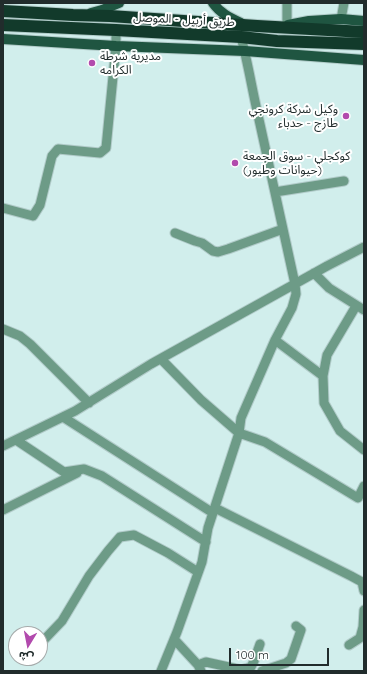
<!DOCTYPE html>
<html>
<head>
<meta charset="utf-8">
<style>
	body { margin:0 }
	#map { position:relative; width:367px; height:674px; overflow:hidden; background:#d1eeec; font-family:Quicksand,"Noto Sans Arabic",sans-serif }
	canvas { display:block }
	.frame { position:absolute; inset:0; border:4px solid #212c2c; pointer-events:none }
	.north { position:absolute; left:8px; top:626px; width:40px; height:40px; box-sizing:border-box; background:#fff; border:1px solid #a6abab; border-radius:50%; rotate:190deg; font-size:11px; font-weight:700; line-height:16px; text-align:center; color:#212c2c }
	.north::after { content:''; display:block; margin:auto; width:14px; height:18px; background:#b24aad; clip-path:polygon(50% 0,100% 100%,50% 72%,0 100%) }
	.scale { position:absolute; left:229px; top:648px; width:100px; height:18px; box-sizing:border-box; border:2px solid #212c2c; border-top:0; padding-left:5px; font-size:12px; line-height:14px; white-space:nowrap; color:#212c2c; -webkit-text-stroke:3px #fff; paint-order:stroke }
</style>
</head>
<body>
<div id="map">
<canvas width="367" height="674"></canvas>
<div class="frame"></div>
<div class="north">ش</div>
<div class="scale">100 m</div>
</div>
<script>
const ctx = document.querySelector('canvas').getContext('2d');
ctx.lineJoin = 'round';
function trace(path, color, width, dash) { ctx.strokeStyle = color; ctx.lineWidth = width; ctx.lineCap = dash ? 'butt' : 'round'; ctx.setLineDash(dash || []); ctx.stroke(path); }
function label(font, color, halo, rows, align = 'center') {
  ctx.font = font + ' Quicksand,"Noto Sans Arabic",sans-serif'; ctx.lineWidth = 4; ctx.setLineDash([]); ctx.textBaseline = 'middle'; ctx.strokeStyle = halo; ctx.fillStyle = color; for (const [text, x, y, turn = 0] of rows) {
    ctx.save(); ctx.translate(x, y); ctx.rotate((+turn || 0) * Math.PI / 180); ctx.textAlign = isNaN(turn) ? turn : align; if (halo) ctx.strokeText(text, 0, 0); ctx.fillText(text, 0, 0); ctx.restore();
  }
}
const minor = new Path2D(`
	M341 19 344 3
	M287 25V3
	M275 192 344 181
	M3 208 33 216 40 205 52 156 58 149 100 153 106 148 116 46V30
	M175 233 195 241 202 243 213 251 218 252 228 249 283 229
	M314 273 329 288 364 310
	M356 306 327 355 323 376 324 403 340 431 364 450
	M3 329 20 336 30 344 89 403
	M275 340 323 376
	M161 359 201 400 239 433 265 442 358 498 364 486
	M63 417 213 513
	M16 440 64 472 84 469 102 476 206 542
	M3 446 75 411 151 364 327 266 364 247
	M215 508 351 576 362 582 364 591
	M3 510 77 473
	M174 639 198 665 201 671
	M40 644 62 621 89 576 108 551 120 537 134 535 168 553 198 572
	M349 645 360 638 363 627 364 610
	M198 665 206 662 247 671
	M241 670 251 667 254 661 260 644
	M161 671 177 632 202 562 208 528 239 433 241 418 275 340 292 308 296 294 295 284C282 227 270 171 258 115 252 89 248 63 241 37
	M262 671 286 663 291 659 301 630 296 626`);
const major = new Path2D(`
	M213 3C220 13 230 18 241 23
	M91 13 102 10 119 3
	M288 25 309 21 341 19 364 21
	M3 39 116 46 245 51 364 60`);
const highway = new Path2D(`
	M3 11 73 15 110 16 257 26 364 32
	M3 25 116 30 241 37 277 41 364 44`);
trace(minor, '#b1cbc9', 11);
trace(major, '#b1cbc9', 12);
trace(highway, '#b1cbc9', 14);
trace(minor, '#6d9b87', 9);
trace(major, '#1f5541', 10);
trace(highway, '#123a2b', 12);
for (const [x, y, r, color] of [
	[92,63,4,"#b24aad"],
	[346,116,4,"#b24aad"],
	[235,163,4,"#b24aad"]
]) { const dot = new Path2D(); dot.arc(x, y, r, 0, 2 * Math.PI); ctx.fillStyle = color; ctx.fill(dot); trace(dot, '#fff', 1.5); }
label('12px', '#212c2c', '#fff', [
	["طريق أربيل - الموصل",184,20,3]
]);
label('12px', '#212c2c', '#fff', [
	["مديرية شرطة",100,56],
	["الكرامه",100,70],
	["وكيل شركة كرونجي",338,109,"right"],
	["طازج - حدباء",338,123,"right"],
	["كوكجلي - سوق الجمعة",243,156],
	["(حيوانات وطيور)",243,170]
], 'left');
</script>
</body>
</html>
